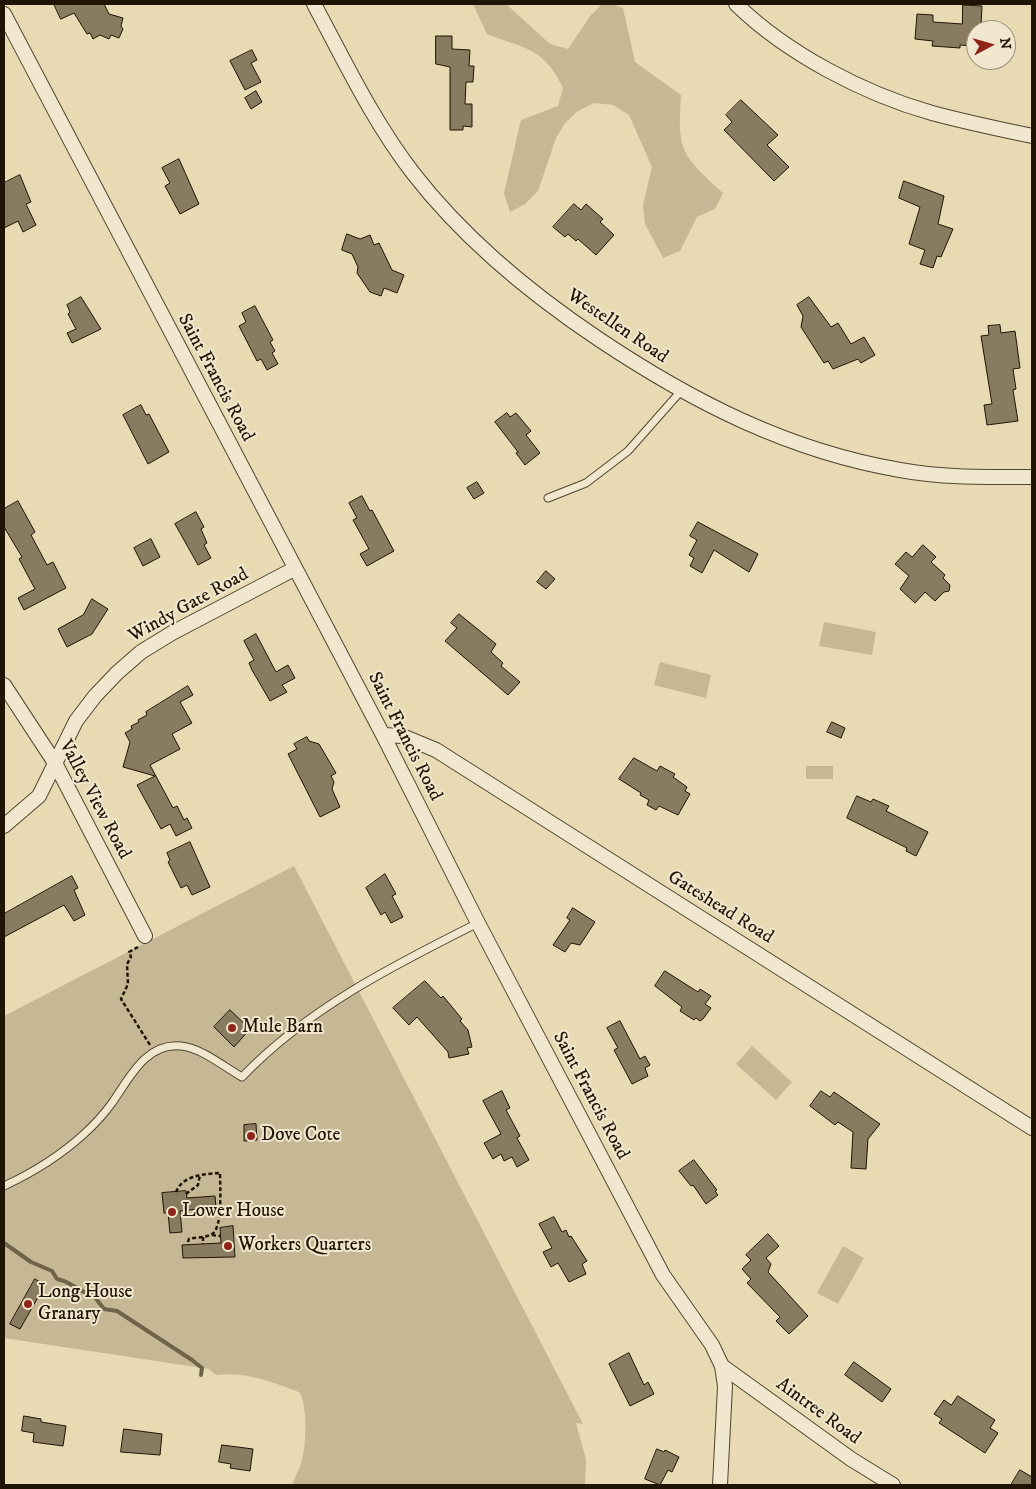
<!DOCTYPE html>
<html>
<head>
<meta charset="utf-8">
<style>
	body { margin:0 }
	#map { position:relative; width:1036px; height:1489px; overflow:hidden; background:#e8dab3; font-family:"IM FELL DW Pica",serif }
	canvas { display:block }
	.frame { position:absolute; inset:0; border:5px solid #201404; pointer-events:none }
	.north { position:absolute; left:966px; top:20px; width:50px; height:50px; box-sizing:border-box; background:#f0e7ce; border:1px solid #9d937d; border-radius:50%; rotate:84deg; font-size:14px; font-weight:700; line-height:20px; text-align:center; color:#201404 }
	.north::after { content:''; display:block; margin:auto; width:18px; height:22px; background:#8f2418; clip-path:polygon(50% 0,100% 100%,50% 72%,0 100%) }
</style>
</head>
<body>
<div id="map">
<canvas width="1036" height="1489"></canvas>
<div class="frame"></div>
<div class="north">N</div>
</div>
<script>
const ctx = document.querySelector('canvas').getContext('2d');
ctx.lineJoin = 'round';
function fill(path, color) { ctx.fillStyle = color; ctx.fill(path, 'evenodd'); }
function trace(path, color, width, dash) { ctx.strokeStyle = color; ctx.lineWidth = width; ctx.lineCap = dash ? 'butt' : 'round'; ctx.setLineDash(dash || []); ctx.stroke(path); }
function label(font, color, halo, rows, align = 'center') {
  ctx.font = font + ' "IM FELL DW Pica",serif'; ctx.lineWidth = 4; ctx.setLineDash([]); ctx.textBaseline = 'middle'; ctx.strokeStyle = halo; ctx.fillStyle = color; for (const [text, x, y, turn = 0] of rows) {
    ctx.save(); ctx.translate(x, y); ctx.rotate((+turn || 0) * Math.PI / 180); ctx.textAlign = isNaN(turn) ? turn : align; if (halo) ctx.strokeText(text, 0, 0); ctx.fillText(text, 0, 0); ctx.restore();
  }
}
fill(new Path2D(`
	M473 4H506L550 44 568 49 591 15 602 4H612L623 8 635 62 681 95C677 153 682 155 723 193L715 209 697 217 680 251 663 258 645 224 643 205 652 167 629 115 613 105 594 103 578 111 565 123 556 138 538 191 525 204 510 212 504 193 521 120 558 106 563 88C544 48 526 49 487 34Z
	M824 622 876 632 872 655 819 646Z
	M660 662 711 675 706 698 654 685Z
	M806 766H833V779H806Z
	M294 866 583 1424 576 1423 586 1460 585 1485H292C295 1477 300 1468 302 1460 306 1446 308 1402 299 1392 272 1382 246 1371 216 1375L209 1369 4 1338V1016Z
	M752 1046 792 1082 776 1100 736 1064Z
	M843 1246 864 1258 838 1304 817 1293Z`), '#c6b895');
trace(new Path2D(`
	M4 1243 31 1262 52 1271 57 1279C71 1281 80 1293 94 1296L104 1309 117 1311 192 1360 202 1368 201 1375`), '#6f634a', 4);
const building = new Path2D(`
	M54 4H104L109 14 123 18 121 26 123 29 119 38 111 35 109 39 100 35 93 39 90 33 87 34 74 13 61 19Z
	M963 5 982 6 981 26H976L975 46 960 45V48L932 46 933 41 915 39 917 14 933 15V22L962 24Z
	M436 36H452V49L470 50 469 66H474L473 82H466L465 104H472V127L463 126V130H450V67L436 64Z
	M252 50 257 60 251 63 261 82 245 90 230 61Z
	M256 91 262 102 251 109 245 98Z
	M741 100 778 135 767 145 789 167 774 181 724 130 732 122 726 115Z
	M179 159 199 204 180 214 165 186 170 183 162 168Z
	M20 175 31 202 26 204 36 225 23 232 18 221 4 228V183Z
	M904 181 944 196 938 224 953 229 941 257 937 256 933 268 920 264 925 250 909 244 920 207 899 198Z
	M574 204 581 210 586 204 603 219 600 222 614 235 596 255 578 239 576 241 568 234 565 237 553 227Z
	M347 234 360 239 370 235 374 245 379 243 392 270 404 275 397 293 384 288 381 296 370 292 357 273 358 267 352 254 342 250Z
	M81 297 101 329 72 343 67 333 76 329 68 314 70 312 67 305Z
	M809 297 831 327 838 323 851 344 864 337 875 355 861 363 858 359 833 369 828 361 824 363 801 327 803 316 797 305Z
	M255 306 273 340 270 342 275 351 272 353 278 364 267 370 261 359 257 361 239 326 246 322 242 313Z
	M1000 325 1001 333 1015 331 1020 368 1013 369 1016 389 1013 390 1018 421 987 425 984 405 992 404 981 336 989 335 988 326Z
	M141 405 146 415 149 414 169 452 148 464 123 415Z
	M507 413 510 417 516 413 531 431 526 435 540 453 525 465 516 453 518 452 495 422Z
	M477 482 484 493 474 499 467 488Z
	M362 496 370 511 372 510 394 551 367 566 360 554 369 549 353 520 357 518 349 503Z
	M18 501 35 532 31 535 47 565 53 562 66 588 24 610 18 598 35 589 19 559 22 557 4 527V509Z
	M196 512 204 527 201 529 207 543 204 545 211 558 198 565 175 524Z
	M698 522 758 554 749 572 714 550 702 573 690 566 694 558 689 555 697 540 690 536Z
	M151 539 160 557 143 566 134 548Z
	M923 545 936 557 931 562 945 575 943 578 950 585 949 591 944 592 935 601 925 592 915 603 900 589 909 576 895 564 906 552 912 557Z
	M546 571 555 579 546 589 537 582Z
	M92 599 108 609 92 634 67 647 58 629 83 615Z
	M459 614 496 644 491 652 503 663 501 666 520 682 508 695 445 641 457 628 451 623Z
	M256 634 276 672 288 665 295 678 282 685 287 692 270 701 252 670 249 663 254 660 244 641Z
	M188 686 193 695 180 702 192 723 172 734 180 749 150 765 173 808 177 806 184 820 187 818 192 828 176 836 170 824 161 829 137 785 155 776 123 767 130 742 125 733 132 729 131 726 139 722 138 720 147 715 146 712Z
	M832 722 845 728 841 738 827 732Z
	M307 737 309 741 319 744 336 773 331 776 334 782 332 789 340 807 320 817 288 754 297 749 294 744Z
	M634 758 657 771 660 766 675 774 673 777 687 787 685 791 690 794 678 815 659 806 656 810 647 805 649 800 640 795 641 793 619 779Z
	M857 796 871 802 873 799 889 806 886 811 928 832 916 856 906 851 907 848 847 818Z
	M190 842 210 887 192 895 187 885 181 888 168 862 170 860 167 853Z
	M385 874 396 894 392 896 403 917 391 923 385 912 381 915 366 888Z
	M72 876 78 888 74 890 85 915 74 921 64 905 4 937V914Z
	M573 908 595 922 580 945 571 943 565 952 553 945 570 920 567 918Z
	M665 971 698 992 700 989 711 996 705 1004 711 1008 703 1019 700 1021 696 1018 694 1020 680 1011 682 1007 655 986Z
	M425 981 441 998 443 996 462 1019 460 1021 468 1030 472 1047 467 1048 469 1054 449 1058 448 1052 417 1017 409 1025 393 1008Z
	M230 1010 250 1029 234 1047 214 1027Z
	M620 1021 640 1059 645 1056 650 1065 645 1068 648 1076 632 1084 614 1050 618 1048 607 1028Z
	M502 1091 510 1108 506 1110 520 1136 517 1138 529 1160 517 1167 512 1157 504 1161 501 1154 493 1159 484 1143 501 1134 483 1101Z
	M821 1091 830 1097 834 1092 880 1124 868 1139 866 1169 851 1168 853 1132 838 1122 835 1125 810 1106Z
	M256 1124 257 1140 244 1141V1125Z
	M694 1160 717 1190 715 1191 718 1195 706 1204 693 1185 691 1186 679 1171Z
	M186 1191 187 1198 215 1196 216 1207 180 1211 182 1232 170 1233 168 1213H164L162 1193Z
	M554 1217 562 1232 566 1230 569 1237 571 1236 587 1261 582 1264 586 1274 569 1282 558 1263 551 1267 543 1252 552 1248 539 1224Z
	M233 1226 235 1257 183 1258 182 1245 221 1243 220 1228Z
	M768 1234 779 1246 766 1258 771 1264 768 1272 808 1316 789 1334 776 1321 780 1317 747 1283 751 1279 742 1269 751 1260 746 1255Z
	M35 1279 45 1285 20 1329 10 1324Z
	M629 1353 644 1385 648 1382 654 1394 630 1406 609 1364Z
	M854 1362 891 1389 882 1402 845 1375Z
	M958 1396 995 1420 990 1428 998 1433 985 1453 939 1423 942 1419 934 1414 944 1400 951 1405Z
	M24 1416 41 1419V1422L66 1426 63 1446 33 1442 34 1433 22 1431Z
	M124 1429 162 1434 160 1455 121 1452Z
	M222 1445 253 1449 250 1471 230 1468 231 1464 219 1462Z
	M657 1449 664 1452 665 1450 679 1457 672 1472 668 1470 660 1485 645 1479Z
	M1020 1470 1032 1477V1485H1011Z`);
fill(building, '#887b5f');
trace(building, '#201404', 1);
const service = new Path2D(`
	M548 498 586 483 628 451 681 391
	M4 1186C32 1173 61 1155 84 1134 94 1125 104 1114 112 1103 129 1079 146 1042 181 1046 202 1048 224 1067 242 1077 307 1009 394 965 478 923`);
const minor = new Path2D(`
	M314 4C345 62 373 121 413 173 465 240 531 294 600 340 693 402 789 451 900 470 943 478 988 477 1032 477
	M736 4C786 53 864 94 932 113 965 122 999 129 1032 136
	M4 14 383 735 478 923 663 1275 712 1345 722 1366 725 1386 720 1485
	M4 685 55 763 145 936
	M383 735 402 736 436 750 1032 1128
	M4 826 39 796 76 721 95 696 117 673 141 652 172 633 294 569
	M722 1366 851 1459 893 1485`);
trace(service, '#524630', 9);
trace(minor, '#524630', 16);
trace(new Path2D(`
	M138 947 129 952 131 957 127 964 128 984 121 999 150 1045
	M176 1192C183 1175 204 1174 220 1173 220 1186 223 1228 212 1234 205 1238 196 1237 189 1239L187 1244
	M186 1194 198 1185 200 1175
	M212 1235 220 1236
	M203 1237V1244`), '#201404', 2.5, [4, 2.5]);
trace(service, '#f0e7ce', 7);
trace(minor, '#f0e7ce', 14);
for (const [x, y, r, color] of [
	[232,1028,5,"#8f2418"],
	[251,1136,5,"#8f2418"],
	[172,1212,5,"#8f2418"],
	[228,1246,5,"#8f2418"],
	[28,1304,5,"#8f2418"]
]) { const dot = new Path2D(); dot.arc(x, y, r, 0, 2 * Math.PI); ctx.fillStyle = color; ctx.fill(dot); trace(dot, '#f0e7ce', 2); }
label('19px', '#201404', '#f0e7ce', [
	["Westellen Road",617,327,34],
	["Saint Francis Road",215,378,62],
	["Windy Gate Road",189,606,-29],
	["Saint Francis Road",404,737,63],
	["Valley View Road",94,800,62],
	["Gateshead Road",720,908,32],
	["Saint Francis Road",590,1096,62],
	["Aintree Road",818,1412,36]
]);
label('19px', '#201404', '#f0e7ce', [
	["Mule Barn",242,1028],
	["Dove Cote",261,1136],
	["Lower House",182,1212],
	["Workers Quarters",238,1246],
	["Long House",38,1293],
	["Granary",38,1315]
], 'left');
</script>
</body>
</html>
